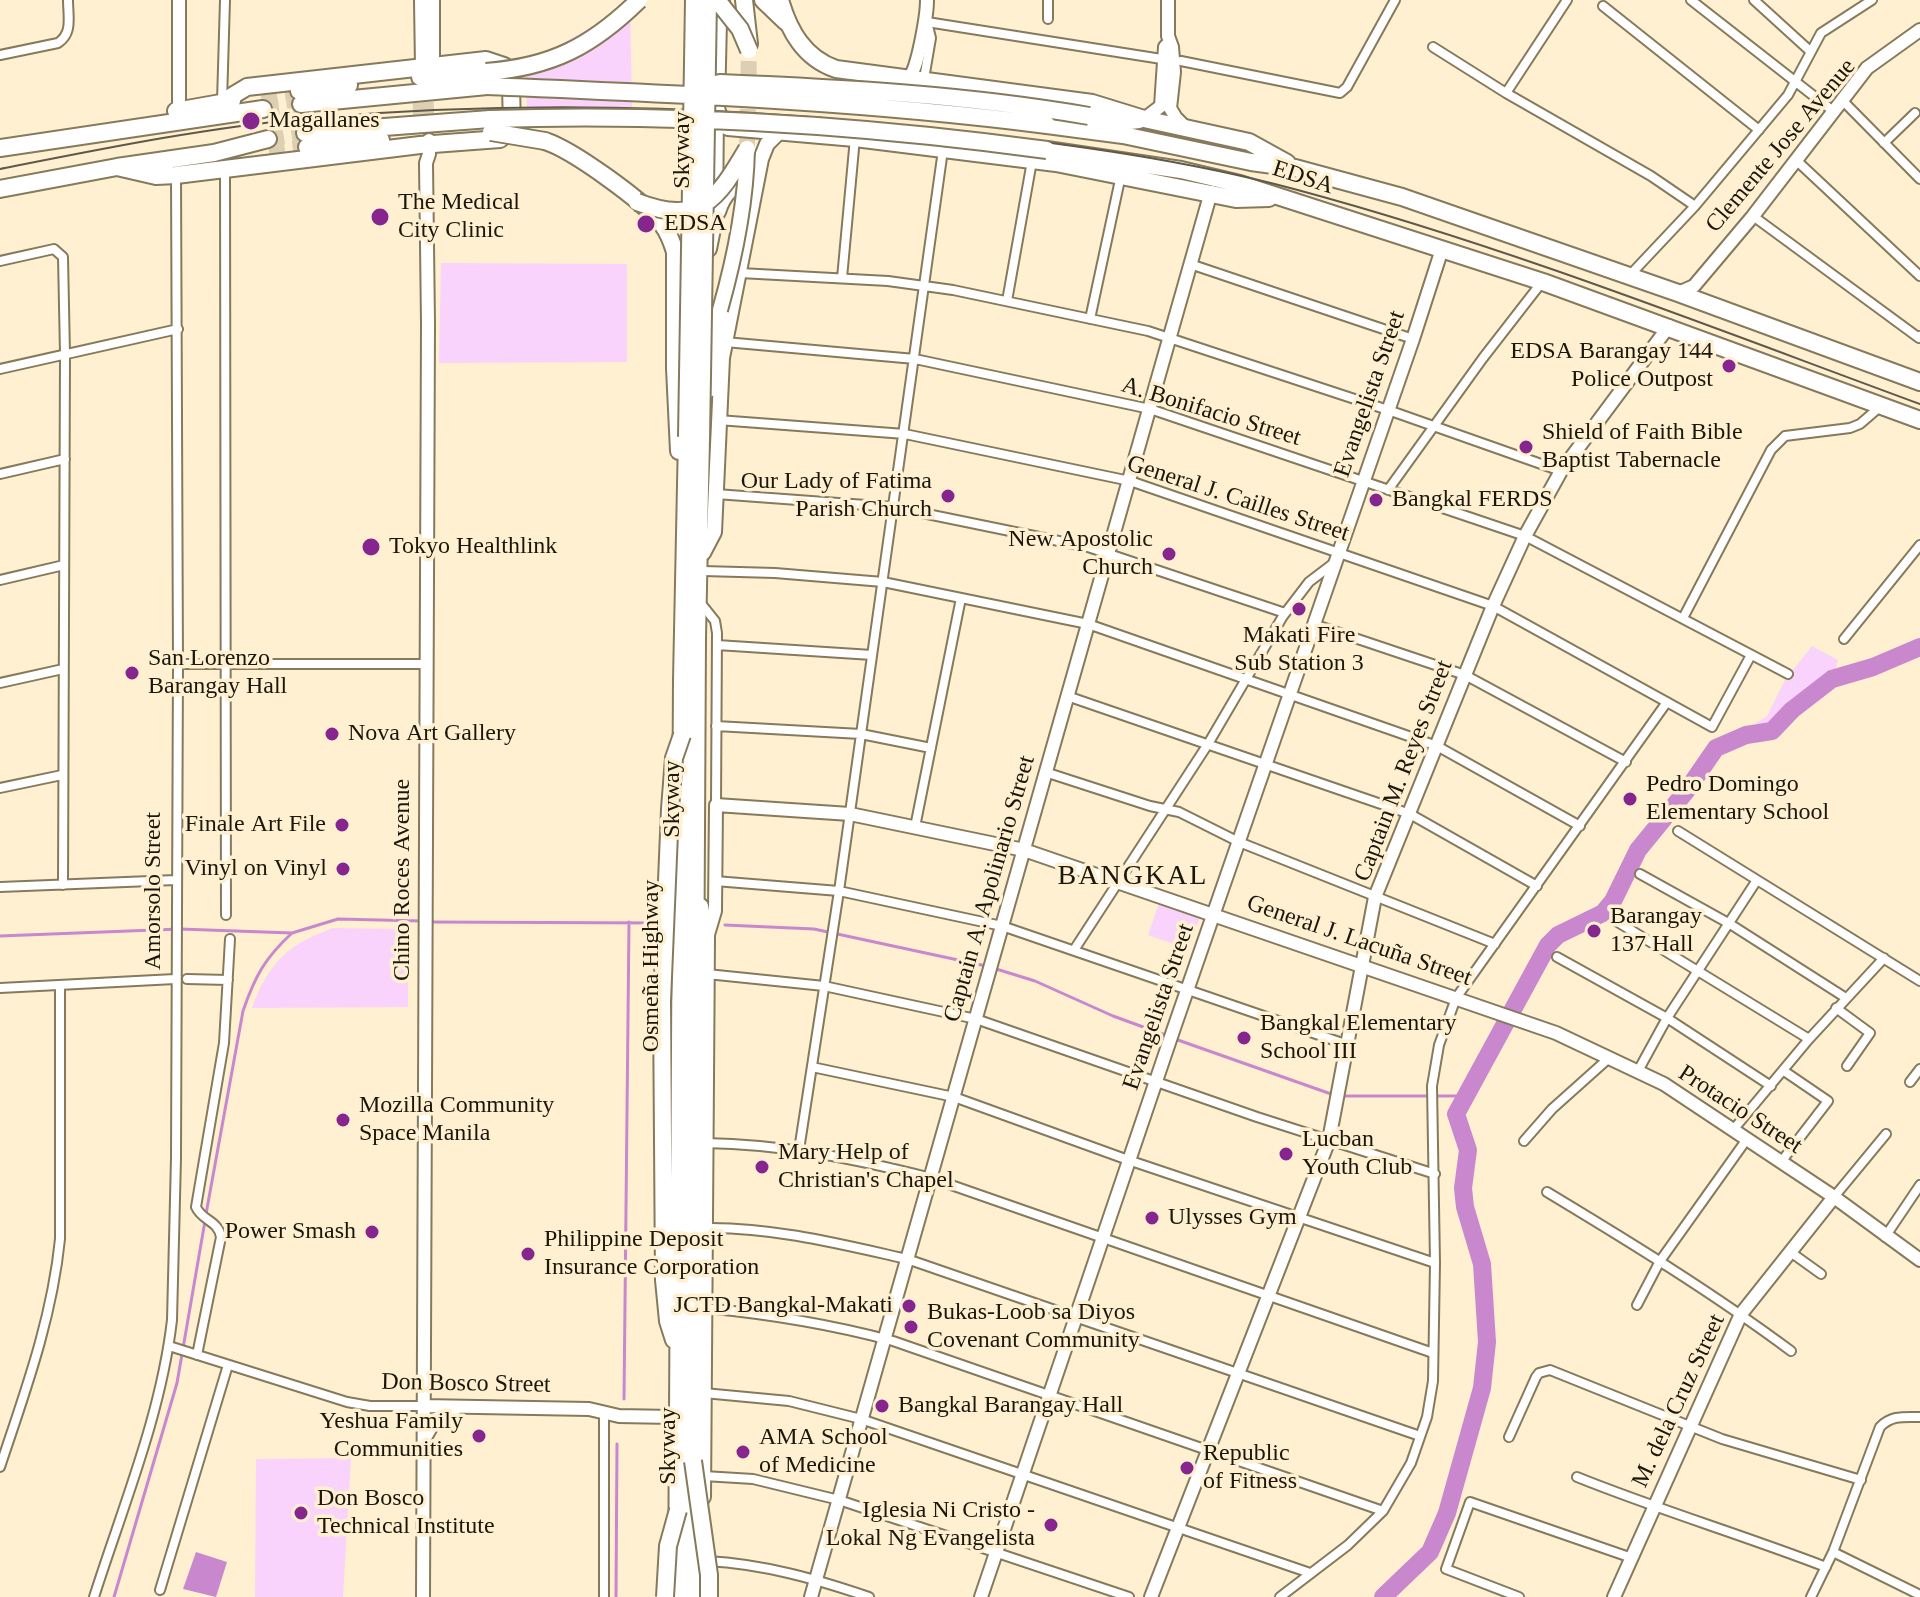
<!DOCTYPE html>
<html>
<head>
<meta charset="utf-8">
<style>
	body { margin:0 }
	canvas { display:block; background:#fef0d0 }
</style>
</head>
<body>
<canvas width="1920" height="1597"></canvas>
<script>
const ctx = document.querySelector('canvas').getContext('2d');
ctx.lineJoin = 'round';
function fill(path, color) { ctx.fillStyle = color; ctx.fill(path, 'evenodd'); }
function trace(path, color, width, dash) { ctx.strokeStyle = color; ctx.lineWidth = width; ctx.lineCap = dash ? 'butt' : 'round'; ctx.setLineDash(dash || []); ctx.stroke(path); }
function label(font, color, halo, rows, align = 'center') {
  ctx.font = font + ' Georgia,serif'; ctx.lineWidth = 7; ctx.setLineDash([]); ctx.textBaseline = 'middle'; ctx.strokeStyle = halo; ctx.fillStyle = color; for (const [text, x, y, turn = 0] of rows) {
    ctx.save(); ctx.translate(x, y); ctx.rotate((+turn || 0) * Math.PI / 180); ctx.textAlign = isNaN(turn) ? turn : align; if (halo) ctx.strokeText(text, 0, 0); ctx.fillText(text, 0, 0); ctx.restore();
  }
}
fill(new Path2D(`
	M626 0H630L632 111H527L525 62C562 44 596 28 626 0Z
	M441 263 627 264V362L439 363Z
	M1812 646 1838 660 1836 668 1771 723 1755 724 1767 716 1785 680Z
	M1159 903 1200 917 1188 949 1148 935Z
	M333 928 408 929V1007L252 1008C268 963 288 944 333 928Z
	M351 1458 343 1597H255L256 1459Z`), '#f9d3fb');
fill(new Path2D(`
	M196 1552 227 1562 216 1597 183 1589Z`), '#c987ce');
trace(new Path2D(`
	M429 922 658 923
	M725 925 814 929 986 966
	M0 936 180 929 292 933 338 919 422 921
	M993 968 1035 981 1113 1016 1168 1036
	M1175 1039 1334 1095
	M1341 1096H1464
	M206 1214 243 1011C255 976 265 958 292 933
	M624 1399 629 922
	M114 1597 177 1383 205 1221
	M616 1597 617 1444`), '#c987ce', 3);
trace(new Path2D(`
	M1383 1597 1430 1552 1447 1513 1482 1388 1487 1342 1482 1264 1465 1207 1463 1188 1468 1150 1456 1114 1548 945 1558 935 1603 913 1613 901 1638 850 1687 790 1716 748 1746 735 1772 731 1792 710 1832 679 1873 667 1920 647`), '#c987ce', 18);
trace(new Path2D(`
	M427 84 429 140
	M418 85 420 141`), '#dccfb3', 12, [12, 6]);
trace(new Path2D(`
	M261 96 299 91
	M263 109 301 104
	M268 139 305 133
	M747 149 749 50
	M269 152 307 147`), '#dccfb3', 16, [16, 8]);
const street = new Path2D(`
	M1691 0 1833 111
	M1754 0 1810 51
	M1603 6 1759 130
	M1048 19V0
	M1433 47 1506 93 1651 176 1695 206
	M0 55 58 43C73 33 68 17 68 0
	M1181 61 1340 93 1347 87 1395 0
	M924 79 931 38 927 22 1168 60
	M1506 93 1567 0
	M1842 100 1920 179
	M222 102 225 0
	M1884 143 1915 113
	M1796 160 1920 276
	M225 169 226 915
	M1753 216 1919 338 1920 336
	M0 261 54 249 63 257 65 354 63 885
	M1190 264 1413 339
	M740 273 888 281 953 290 1148 331 1388 410 1561 471
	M1630 275 1695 206 1788 95 1821 33 1872 0
	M842 278 855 138
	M1007 301 1032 161
	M1090 319 1121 175
	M725 342 915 359 1150 409 1525 536 1788 674
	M0 369 178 329
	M718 420 905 434 1130 481 1493 606 1712 727 1751 655
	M0 474 65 459
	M1388 490 1483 358 1542 282
	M716 494 893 507 1088 547 1285 613
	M703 571 775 573 883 582 1088 624 1437 746 1580 826
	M0 580 64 565
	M703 606 715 621 717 633 716 805
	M1683 618 1771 450 1785 436 1850 428 1860 424 1882 405
	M1313 624 1465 675 1626 762
	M1844 639 1920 545
	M717 645 872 655
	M178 664H427
	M0 683 63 669
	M1067 696 1410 814 1537 886
	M716 726 861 734 931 748
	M1045 772 1150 806 1179 812 1239 842 1495 944
	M0 788 62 775
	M915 827 961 598
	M1678 831 1920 981
	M1640 874 1730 924 1846 998
	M715 881 839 891 1002 926 1348 1045
	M0 887 176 880
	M1616 921 1809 1039
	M1074 950 1208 744 1283 616 1309 582 1334 563
	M1557 957 1667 1018 1771 1086
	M707 974 824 986 976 1019 1257 1117 1435 1174
	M187 979 228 980
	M0 988 175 979
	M1836 1008 1870 1033 1847 1066
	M812 1067 954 1097 1131 1161 1435 1263
	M1638 1071 1667 1018 1757 880
	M1910 1082 1920 1069
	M1733 1130 1809 1039 1884 958
	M1524 1141 1552 1109 1609 1058
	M705 1143C782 1144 856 1159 931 1178L1433 1353
	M799 1150 839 891 943 150
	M1781 1162 1828 1101 1784 1071
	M1547 1192C1630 1242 1713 1293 1791 1351
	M1834 1197 1886 1134
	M705 1228C773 1227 840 1244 907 1259L1420 1436
	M1885 1237 1920 1185
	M1789 1251 1821 1274
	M1637 1305 1660 1261 1747 1139
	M704 1308C768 1314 830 1324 893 1341L1383 1511
	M169 1346 347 1402 370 1406H423
	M197 1355 221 1237C218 1220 202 1221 196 1207L224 1043 230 939
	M704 1393 789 1401 861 1419 1310 1573
	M1509 1437 1536 1377 1539 1373 1550 1370 1722 1439 1861 1480
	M0 1467C25 1392 52 1319 60 1239V985
	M704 1476 753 1479 839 1500 1129 1597
	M1577 1477C1659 1510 1743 1535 1826 1567
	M1833 1552 1920 1595
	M707 1561C764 1564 816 1579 869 1597
	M160 1590 228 1365
	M94 1597C123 1506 161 1415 172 1320L176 1158 178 664 176 175
	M604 1597V1412
	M1280 1597 1348 1545 1383 1511 1411 1463 1427 1417 1433 1381 1435 1263 1432 1086 1439 1045 1456 998 1667 702
	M1519 1597 1446 1569 1470 1502 1632 1558
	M1811 1597 1833 1552 1880 1427C1892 1415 1904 1417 1920 1417`);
const secondary = new Path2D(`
	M421 0 422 67
	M433 0V65
	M1168 0V36L1172 47 1174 72 1170 108 1176 118 1187 129
	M909 78C918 68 927 15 927 0
	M179 111V0
	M1144 119 1161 106 1165 47 1168 44
	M1678 293 1694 286 1753 216 1867 68 1920 30
	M707 938 715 911 716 805 850 814 1024 850 1556 1033 1664 1084 1834 1197 1920 1260
	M423 1406 589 1409 619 1416 673 1417
	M426 1436 436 1419 455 1409
	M423 1597 428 324 426 163 429 154V140
	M811 1597 1211 192
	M981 1597 1174 1028 1413 339 1442 249
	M1151 1597 1329 1140 1375 897 1493 606 1525 536 1561 471 1669 326
	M1614 1597 1741 1314 1834 1197`);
const primary = new Path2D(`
	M718 212C723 196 735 178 753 188
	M709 249 715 219 716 111
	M709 390 720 310
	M703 553 714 532 722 358 761 159 767 144 779 132
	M701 906 707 938 703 1497`);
const highway = new Path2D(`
	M721 0 718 20 716 108 719 118 728 127 855 138 1056 163 1236 199 1269 198
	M744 0 749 44
	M763 0 786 22
	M780 0C789 31 804 58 836 69L1092 103 1144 119 1249 142 1287 163
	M420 77 486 72
	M299 91 349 85
	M301 104 487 86
	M176 111 232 101
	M1089 116 1121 122 1139 120
	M1047 125 1123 135 1251 162 1295 168 1402 197 1678 293 1920 382
	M305 133 490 119
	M545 141C573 150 643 201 662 224 668 232 672 242 675 252V368L679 451
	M307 147 381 140
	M0 148 263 109
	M1047 150 1181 170 1240 184 1543 282 1920 420
	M117 167 156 176 176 175 420 145 500 139 512 128 511 86 504 66 486 60 247 87 222 102
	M0 189 117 167 214 153 268 139
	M662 1001 664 1280 668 1321 674 1340
	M677 1597 682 680 687 437
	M692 1597 697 637 701 438`);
trace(street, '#867a5c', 12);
trace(secondary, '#867a5c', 16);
trace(primary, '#867a5c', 18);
trace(highway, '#867a5c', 20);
trace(street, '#fff', 8);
trace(secondary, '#fff', 12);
trace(primary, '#fff', 14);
trace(highway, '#fff', 16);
trace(new Path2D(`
	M0 169C101 149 209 127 312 118 529 99 747 106 963 132 1074 145 1186 160 1294 189 1507 246 1713 328 1920 404`), '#605947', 2);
const primaryBridge = new Path2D(`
	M720 310C735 257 746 205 747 149`);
const highwayBridge = new Path2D(`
	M717 0 740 29 749 50
	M486 72C552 67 592 46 639 0
	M487 86C674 94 861 101 1047 125
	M697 88 720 83C843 88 968 95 1089 116
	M490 119C676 113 862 125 1047 150
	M491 132 545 141
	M637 202C700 226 717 200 747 149
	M687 437 694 0
	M701 438 708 0
	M662 1001 670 809 674 758 682 735
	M693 1461 709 1575V1597
	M665 1597 668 1546 678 1510`);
trace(primaryBridge, '#867a5c', 18, []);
trace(highwayBridge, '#867a5c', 20, []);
trace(primaryBridge, '#fff', 14);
trace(highwayBridge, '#fff', 16);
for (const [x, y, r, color] of [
	[251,121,10,"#86258e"],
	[380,217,10,"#86258e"],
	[646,224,10,"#86258e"],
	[1729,366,8,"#86258e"],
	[1526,447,8,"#86258e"],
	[948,496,8,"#86258e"],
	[1376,500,8,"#86258e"],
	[371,547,10,"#86258e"],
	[1169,554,8,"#86258e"],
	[1299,609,8,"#86258e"],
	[132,673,8,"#86258e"],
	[332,734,8,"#86258e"],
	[1630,799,8,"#86258e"],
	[342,825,8,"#86258e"],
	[343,869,8,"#86258e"],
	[1594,931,8,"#86258e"],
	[1244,1038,8,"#86258e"],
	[343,1120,8,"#86258e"],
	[1286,1154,8,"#86258e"],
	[762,1167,8,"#86258e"],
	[1152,1218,8,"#86258e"],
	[372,1232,8,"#86258e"],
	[528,1254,8,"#86258e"],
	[909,1306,8,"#86258e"],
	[911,1327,8,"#86258e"],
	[882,1406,8,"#86258e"],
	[479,1436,8,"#86258e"],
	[743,1452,8,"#86258e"],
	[1187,1468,8,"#86258e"],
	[301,1513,8,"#86258e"],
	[1051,1525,8,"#86258e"]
]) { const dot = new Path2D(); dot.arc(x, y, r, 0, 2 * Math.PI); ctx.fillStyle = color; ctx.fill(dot); trace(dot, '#fef0d0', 3); }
label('24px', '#1c170c', '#fef0d0', [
	["Magallanes",269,121],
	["The Medical",398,203],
	["City Clinic",398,231],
	["EDSA",664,224],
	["EDSA Barangay 144",1713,352,"right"],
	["Police Outpost",1713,380,"right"],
	["Shield of Faith Bible",1542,433],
	["Baptist Tabernacle",1542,461],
	["Our Lady of Fatima",932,482,"right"],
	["Parish Church",932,510,"right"],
	["Bangkal FERDS",1392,500],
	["New Apostolic",1153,540,"right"],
	["Church",1153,568,"right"],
	["Tokyo Healthlink",389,547],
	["Makati Fire",1299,636,"center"],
	["Sub Station 3",1299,664,"center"],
	["San Lorenzo",148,659],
	["Barangay Hall",148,687],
	["Nova Art Gallery",348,734],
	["Pedro Domingo",1646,785],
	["Elementary School",1646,813],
	["Finale Art File",326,825,"right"],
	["Vinyl on Vinyl",327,869,"right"],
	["Barangay",1610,917],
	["137 Hall",1610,945],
	["Bangkal Elementary",1260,1024],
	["School III",1260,1052],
	["Mozilla Community",359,1106],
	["Space Manila",359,1134],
	["Lucban",1302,1140],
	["Youth Club",1302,1168],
	["Mary Help of",778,1153],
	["Christian's Chapel",778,1181],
	["Ulysses Gym",1168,1218],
	["Power Smash",356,1232,"right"],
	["Philippine Deposit",544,1240],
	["Insurance Corporation",544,1268],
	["JCTD Bangkal-Makati",893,1306,"right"],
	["Bukas-Loob sa Diyos",927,1313],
	["Covenant Community",927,1341],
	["Bangkal Barangay Hall",898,1406],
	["Yeshua Family",463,1422,"right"],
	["Communities",463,1450,"right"],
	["AMA School",759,1438],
	["of Medicine",759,1466],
	["Republic",1203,1454],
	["of Fitness",1203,1482],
	["Don Bosco",317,1499],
	["Technical Institute",317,1527],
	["Iglesia Ni Cristo -",1035,1511,"right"],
	["Lokal Ng Evangelista",1035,1539,"right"]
], 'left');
label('24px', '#1c170c', '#fef0d0', [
	["Clemente Jose Avenue",1781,146,-50],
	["Skyway",683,150,-90],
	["EDSA",1303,178,18],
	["Evangelista Street",1370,394,-71],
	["A. Bonifacio Street",1211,412,17],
	["General J. Cailles Street",1238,499,18],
	["Captain M. Reyes Street",1404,771,-69],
	["Skyway",673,799,-90],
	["Chino Roces Avenue",403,880,-90],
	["Captain A. Apolinario Street",990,889,-74],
	["Amorsolo Street",154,891,-90],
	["General J. Lacuña Street",1359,941,19],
	["Osmeña Highway",652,966,-90],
	["Evangelista Street",1159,1007,-71],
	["Protacio Street",1740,1110,33],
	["Don Bosco Street",466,1384,1],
	["M. dela Cruz Street",1679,1401,-65],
	["Skyway",669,1446,-90]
]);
ctx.letterSpacing = '2px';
label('28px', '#1c170c', '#fef0d0', [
	["BANGKAL",1133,877]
]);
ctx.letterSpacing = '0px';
</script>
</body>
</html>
